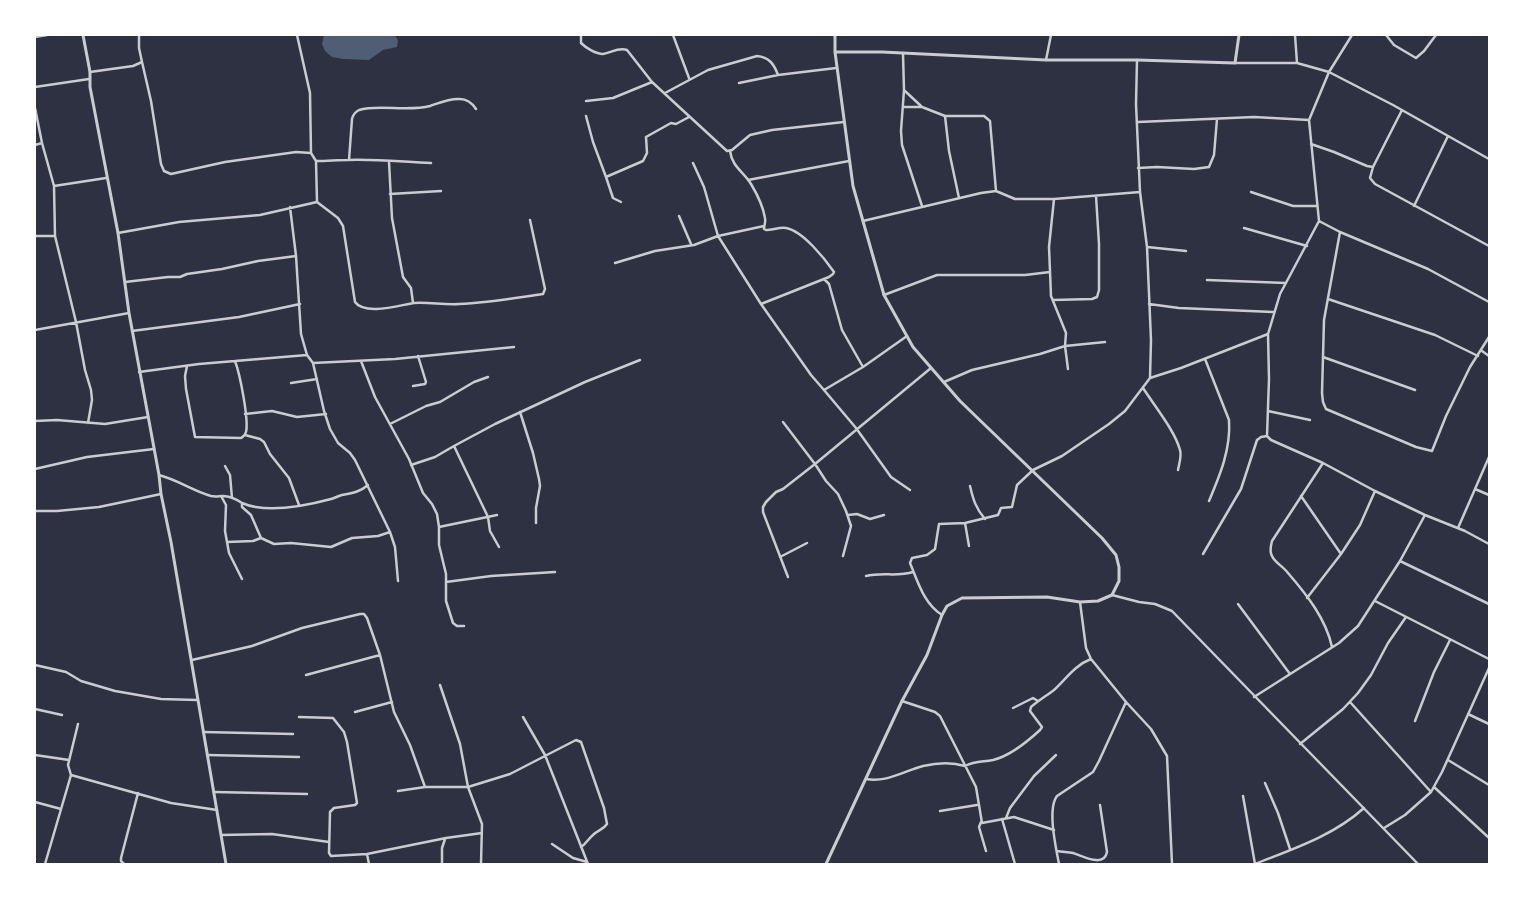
<!DOCTYPE html>
<html>
<head>
<meta charset="utf-8">
<style>
	body { margin:0 }
	#map { position:relative; width:1524px; height:899px; overflow:hidden; background:#2d3142; font-family:Figtree,sans-serif }
	canvas { display:block }
	.frame { position:absolute; inset:0; border:36px solid #fff; pointer-events:none }
</style>
</head>
<body>
<div id="map">
<canvas width="1524" height="899"></canvas>
<div class="frame"></div>
</div>
<script>
const ctx = document.querySelector('canvas').getContext('2d');
ctx.lineJoin = 'round';
function fill(path, color) { ctx.fillStyle = color; ctx.fill(path, 'evenodd'); }
function trace(path, color, width, dash) { ctx.strokeStyle = color; ctx.lineWidth = width; ctx.lineCap = dash ? 'butt' : 'round'; ctx.setLineDash(dash || []); ctx.stroke(path); }
fill(new Path2D(`
	M324 35H394L398 40 397 47 383 50 369 60 343 59 332 57 325 51 322 44Z`), '#4f5d75');
trace(new Path2D(`
	M581 35V43C586 48 596 54 603 54 611 53 618 47 627 50L652 82 727 151 732 150 750 135 772 130 844 122
	M673 35 689 78
	M1295 35 1297 63
	M1386 35 1394 45 1416 58 1424 51 1436 35
	M35 37 47 35
	M903 54 904 90 901 131 902 145 922 206
	M1046 60 1051 35
	M142 62 151 101 161 164 164 171 171 174 225 162 296 152 311 153
	M1235 63H1297L1329 72 1393 105 1489 159
	M90 72 133 66 142 62 139 48V35
	M739 83 778 75 836 68
	M35 87 89 79
	M905 91 921 106
	M665 93 708 70 757 56C769 57 774 64 778 75
	M586 101 613 98 652 82
	M903 107H922L945 116H984L990 121 996 191
	M35 108 42 143 54 186
	M1402 110 1373 167 1370 178 1375 184 1489 246
	M586 116 593 142 606 177
	M945 116 949 151 959 198
	M1138 122 1254 117 1309 120
	M1311 144 1334 152 1367 166 1373 167
	M35 145 42 143
	M730 151C732 167 744 172 751 184 757 194 763 206 765 218 766 222 764 225 764 229L766 230C772 230 780 227 786 228 803 231 825 259 834 272L833 274 829 277 761 304
	M349 160 352 119C353 115 355 112 359 110 378 104 408 112 430 106 439 103 450 98 460 99 467 99 472 103 476 109
	M316 161C327 161 338 160 348 160 376 159 404 162 431 163
	M389 162 392 218 403 277 411 288 413 303
	M693 163 704 187 718 236 761 304 811 375 824 390 863 367 907 336
	M1138 168 1157 167 1194 169 1209 167 1214 155 1217 119
	M748 180 849 161
	M1251 192 1293 206H1317
	M390 194 441 191
	M1054 199 1049 247 1051 296 1066 333 1065 346 1068 369
	M317 202 338 218 343 226 355 302C365 316 400 305 414 303 429 302 444 305 459 304 487 303 515 298 543 294L545 289 530 220
	M621 202 613 198 606 177 643 161 647 153 646 137 671 123 676 124 689 117
	M1414 206 1448 136
	M290 207 296 256 301 334 307 355 313 363 324 411 330 429 338 443 350 453 355 460 390 532 395 547 398 581
	M679 216 691 244
	M863 221 981 193 996 191 1015 199H1054L1140 192
	M1319 221 1340 232 1428 269 1489 302
	M1244 228 1307 246
	M1340 232 1324 320 1322 393 1323 402 1326 409 1416 447 1432 451 1446 416 1470 367 1489 337
	M118 233 179 222 260 215 317 202 316 161 311 153 310 93 297 35
	M35 236H55L54 186 106 178
	M55 236 76 322 85 370 91 390 92 400 88 423
	M1147 247 1186 251
	M615 263 655 251 694 245 718 236 764 226
	M824 279 829 284 842 330 863 367
	M1207 280 1286 283
	M125 282 168 277H180L187 274 222 269 258 261 296 256
	M884 295 937 275H1025L1050 272
	M1328 299 1435 335 1478 356
	M1053 300 1092 299 1097 297 1099 290V244L1096 196
	M1149 304 1179 308 1273 312
	M35 330 129 313
	M132 331 239 317 300 304
	M1268 334 1269 379 1267 436 1271 440 1323 463 1375 491 1425 515 1465 531 1489 544
	M1482 351 1489 356
	M1323 357 1415 390
	M1205 359 1229 420C1231 449 1220 475 1209 501
	M361 361 375 397 409 459 423 493 432 504 437 514 439 527V545L446 574V601L453 623 457 626H464
	M313 363 395 359 514 347
	M187 366 185 376 186 389 195 437 241 438C244 436 245 436 246 432 249 420 240 374 235 361
	M139 372 199 364 307 355
	M1150 378 1181 368 1268 334 1280 294 1319 221 1309 120 1329 72 1352 35
	M944 382 972 370 1040 354 1065 346 1105 342
	M291 383 317 379
	M413 386 425 384 426 382 418 356
	M1143 388C1154 405 1175 431 1180 450 1182 456 1179 464 1178 470
	M824 390 856 428 891 477 910 490
	M1268 411 1310 420
	M520 412 533 453 539 479 540 486 536 508V523
	M245 414 272 411 297 417 326 414
	M35 421 57 420 105 424 148 417
	M783 422 815 464 826 481 838 494 846 511 851 526 843 556
	M390 424 426 406 440 402 474 382 488 377
	M245 435 260 439 264 442 270 454 289 478 299 505
	M454 446 495 424 585 382 640 360
	M1323 463 1272 541C1271 546 1269 551 1272 556 1275 563 1284 567 1288 573 1307 595 1326 619 1332 647
	M411 465 435 457 454 446 488 517 490 531 499 547
	M225 466 230 475 232 498
	M35 469 87 457 154 449
	M159 475C178 480 193 491 211 496 216 497 219 496 223 496 230 496 236 499 242 503V507L251 515 261 538 274 544 291 543 331 547 352 538 378 536 390 532
	M970 486C973 499 976 509 985 519
	M1475 489 1489 495
	M221 496 226 505 225 531 229 553 242 579
	M1301 496 1341 554
	M242 503C267 514 305 506 331 499 335 498 338 496 342 495 352 493 360 492 368 485
	M35 511H57L99 507 161 494
	M848 515 857 514 870 519 884 515
	M965 523 969 546
	M439 527 497 515
	M1458 528 1489 457
	M227 542 253 541 261 538
	M1203 554 1241 489 1257 440 1261 437 1267 436
	M780 557 807 543
	M1400 561 1489 604
	M866 576C882 572 898 577 913 572
	M788 577 763 512V507L766 502 776 492 783 489 815 464 931 368
	M446 582 491 576 555 572
	M1112 595 1139 602 1155 604 1172 611 1418 864
	M1307 598 1341 554 1360 525 1375 491
	M1375 601 1489 659
	M1080 602 1086 648 1091 659 1126 702 1151 729 1167 756 1172 864
	M1238 604 1290 674
	M942 615C924 604 918 582 910 563L912 558 927 555 935 549 939 524 965 523 998 515 1001 508 1012 507 1017 485 1033 470 1062 456 1109 424 1125 411 1150 378 1151 340 1147 247 1140 192 1136 104 1137 60
	M192 660 252 646 302 628 360 614H364L367 618 380 655 394 712 410 745 425 787
	M35 665 66 672 81 681 115 691 161 699 197 700
	M306 675 380 655
	M440 685 460 744 468 787 482 824 481 864
	M1254 697 1339 643 1358 626 1400 561 1425 515
	M902 701 935 712 940 716 976 787 982 823 1014 817 1054 830
	M1350 702 1431 792
	M1013 708 1033 698 1038 701
	M35 709 62 715
	M355 712 392 702
	M1468 714 1489 724
	M299 717 333 718 344 732 347 742 357 803 355 805 334 808 330 812 329 853 331 856 367 854 446 838 482 833
	M523 717 545 755 588 864
	M1415 721 1434 672 1450 640
	M78 724 68 765 71 775 171 803 217 810
	M203 732 293 734
	M1300 744 1343 709 1358 693 1371 675 1388 643 1406 617
	M35 755 69 760
	M207 755 299 757
	M1448 760 1489 785
	M866 779C886 783 904 771 923 766 936 763 952 762 965 766 975 761 983 762 993 760 1010 756 1027 742 1040 730L1042 727 1030 711 1031 707C1038 701 1046 696 1054 690 1066 679 1075 665 1091 659
	M1265 783 1278 813 1290 849
	M1434 787 1488 837
	M398 791 425 787H468L510 774 576 740 581 742 604 808 607 824C603 830 598 830 593 835 588 839 586 844 581 847
	M214 792 307 794
	M1243 796 1255 864C1293 849 1333 836 1364 808
	M35 802 61 809
	M940 811 977 805
	M1006 818 1010 808 1034 776 1056 755
	M1002 819 1015 864
	M981 822 979 827 986 851
	M1384 828 1405 815 1431 792 1442 772 1489 668
	M221 835 272 834 329 842
	M552 844 573 858 587 862
	M1057 851C1062 852 1068 852 1073 853 1083 856 1104 868 1107 852L1100 805
	M367 854 369 864
	M45 864 71 775
	M124 864 121 861V858L138 793
	M442 864V848L445 839
	M1059 864C1056 848 1047 809 1057 796L1093 772 1099 761 1126 702`), '#caccd0', 2.5);
trace(new Path2D(`
	M83 35 90 72V87L118 233 129 313 159 475 161 494 171 542 226 864
	M835 35V52H882L1046 60H1137L1235 63 1239 35
	M826 864 902 701 927 655 942 615 947 606 962 598 1047 597 1080 602 1098 601 1112 595 1119 581V567L1116 555 1102 538 960 401 913 347 884 295 853 186 835 52`), '#caccd0', 3);
</script>
</body>
</html>
